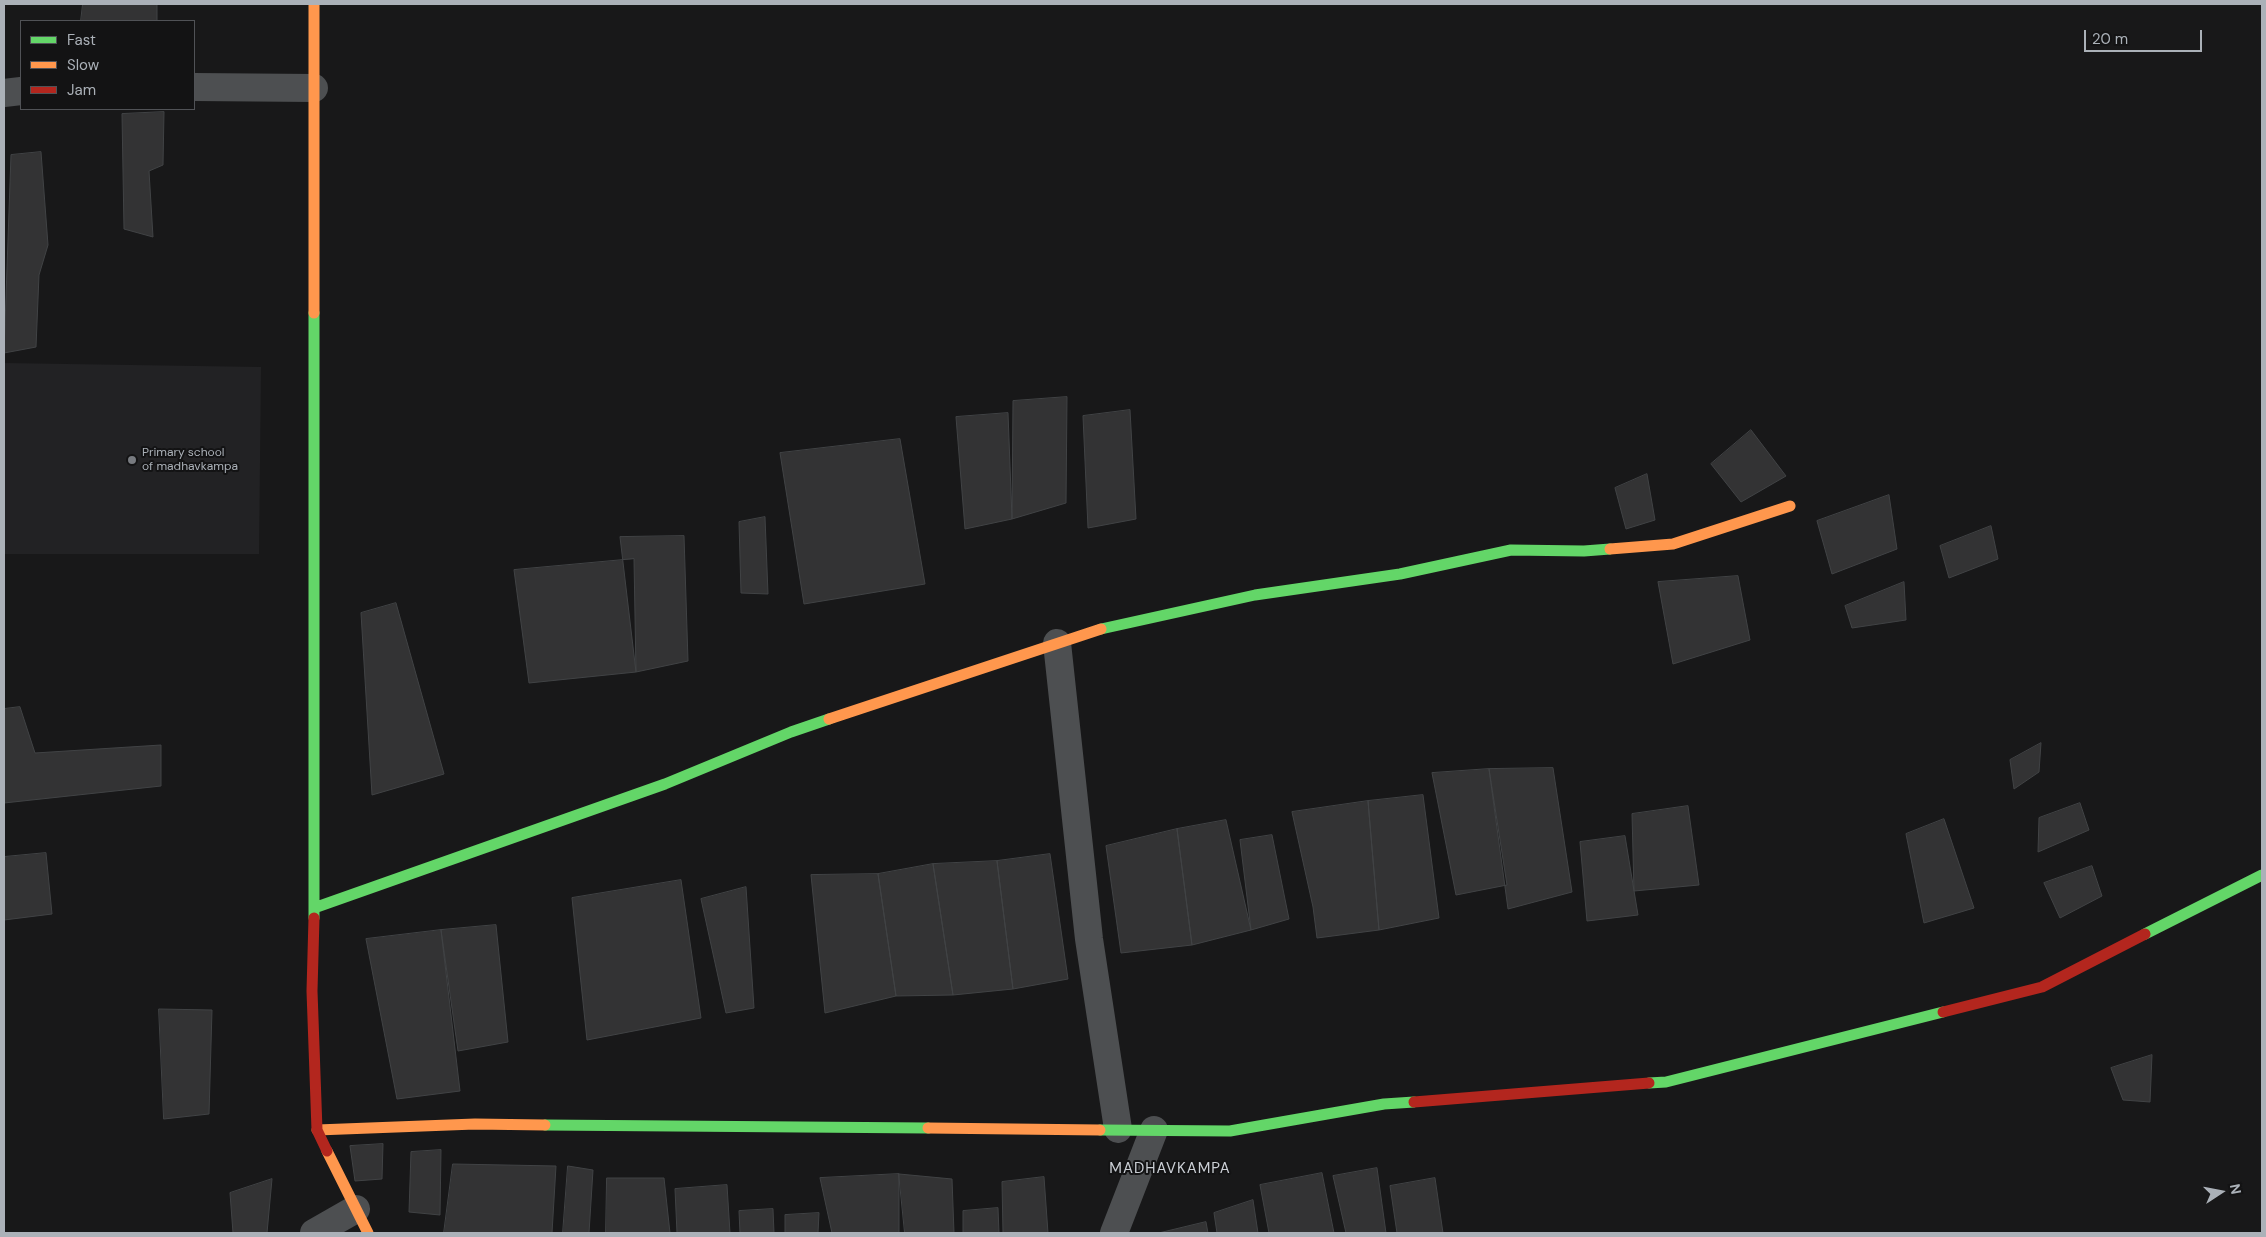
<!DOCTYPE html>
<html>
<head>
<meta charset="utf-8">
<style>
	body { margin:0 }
	#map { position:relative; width:2266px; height:1237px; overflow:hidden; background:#181819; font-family:"DM Sans",sans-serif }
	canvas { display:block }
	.frame { position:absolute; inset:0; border:5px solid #abb1b8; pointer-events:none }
	.legend { position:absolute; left:20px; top:20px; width:175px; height:90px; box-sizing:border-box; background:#131314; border:1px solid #505256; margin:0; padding:6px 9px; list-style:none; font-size:15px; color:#abb1b8 }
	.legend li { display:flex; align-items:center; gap:10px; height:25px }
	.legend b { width:25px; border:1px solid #505256 }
	.north { position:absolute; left:2196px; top:1167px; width:50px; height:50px; -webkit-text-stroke:4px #131314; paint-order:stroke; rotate:79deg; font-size:14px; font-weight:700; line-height:20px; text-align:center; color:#abb1b8 }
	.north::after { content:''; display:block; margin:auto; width:18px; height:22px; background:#abb1b8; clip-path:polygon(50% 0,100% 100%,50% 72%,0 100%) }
	.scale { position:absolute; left:2084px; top:30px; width:118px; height:22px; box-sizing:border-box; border:2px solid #abb1b8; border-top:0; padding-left:6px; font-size:15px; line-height:18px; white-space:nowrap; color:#abb1b8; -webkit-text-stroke:4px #131314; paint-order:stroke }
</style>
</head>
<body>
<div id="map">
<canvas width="2266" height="1237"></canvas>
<div class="frame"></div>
<ul class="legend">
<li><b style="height:6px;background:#63d668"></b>Fast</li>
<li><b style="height:6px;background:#ff974d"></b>Slow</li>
<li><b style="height:6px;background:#b3261e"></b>Jam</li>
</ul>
<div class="north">N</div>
<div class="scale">20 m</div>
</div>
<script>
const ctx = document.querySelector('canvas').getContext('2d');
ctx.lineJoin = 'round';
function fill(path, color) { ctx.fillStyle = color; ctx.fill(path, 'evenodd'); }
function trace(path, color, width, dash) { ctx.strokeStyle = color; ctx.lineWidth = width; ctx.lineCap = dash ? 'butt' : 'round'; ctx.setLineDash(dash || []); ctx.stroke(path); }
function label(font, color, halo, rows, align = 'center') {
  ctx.font = font + ' "DM Sans",sans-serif'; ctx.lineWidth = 4; ctx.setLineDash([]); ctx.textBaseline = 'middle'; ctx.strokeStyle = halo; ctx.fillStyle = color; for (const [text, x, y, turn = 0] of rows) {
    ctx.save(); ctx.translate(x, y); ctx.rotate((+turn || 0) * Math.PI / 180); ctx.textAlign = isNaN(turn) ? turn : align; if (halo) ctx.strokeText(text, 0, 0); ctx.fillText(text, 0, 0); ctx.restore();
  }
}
fill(new Path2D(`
	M4 363 261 367 259 554H4Z`), '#222224');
const building = new Path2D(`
	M83 4H157V21H81Z
	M164 112 163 165 149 171 153 237 124 229 122 114Z
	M41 152 48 245 39 275 36 347 4 353 11 155Z
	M1067 397 1066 503 1012 519 1013 401Z
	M1130 410 1136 519 1088 528 1083 416Z
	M1008 413 1012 519 965 529 956 417Z
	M1751 430 1786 476 1741 502 1711 464Z
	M900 439 925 584 804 604 780 453Z
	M1647 474 1655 520 1626 529 1615 488Z
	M1889 495 1897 549 1832 574 1817 521Z
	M765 517 768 594 741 593 739 522Z
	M1991 526 1998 559 1949 578 1940 546Z
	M684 536 688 661 636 672 620 537Z
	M634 559 636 672 529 683 514 570Z
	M1738 576 1750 640 1673 664 1658 582Z
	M1904 582 1906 620 1852 628 1845 606Z
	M396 603 444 774 372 795 361 613Z
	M20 707 35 753 161 745V786L4 803V709Z
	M2041 743 2039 772 2014 789 2010 760Z
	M1553 768 1572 892 1508 909 1489 769Z
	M1489 769 1507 885 1456 895 1432 773Z
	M1423 795 1439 918 1379 930 1368 801Z
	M1368 801 1379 930 1317 938 1313 907 1292 812Z
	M2080 803 2089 830 2038 852 2039 818Z
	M1688 806 1699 885 1634 891 1632 814Z
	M1944 819 1974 908 1924 923 1906 834Z
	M1226 820 1251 930 1192 945 1177 829Z
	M1177 829 1192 945 1121 953 1106 846Z
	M1272 835 1289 919 1251 930 1240 840Z
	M1625 836 1638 915 1587 921 1580 842Z
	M46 853 52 914 4 920V857Z
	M1050 854 1068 979 1013 989 997 861Z
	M997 861 1013 989 953 995 933 864Z
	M933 864 953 995 896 996 878 874Z
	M2092 866 2102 896 2060 918 2044 883Z
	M878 874 896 996 825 1013 811 875Z
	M681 880 701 1018 587 1040 572 898Z
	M746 887 754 1008 726 1013 701 899Z
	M496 925 508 1042 458 1051 441 930Z
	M441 930 460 1091 397 1099 366 939Z
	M159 1009 212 1010 209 1114 164 1119Z
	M2152 1055 2150 1102 2123 1100 2111 1068Z
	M383 1144 382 1179 355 1181 350 1146Z
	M441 1150 440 1215 409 1212 411 1152Z
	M453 1164 556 1166 552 1233H444Z
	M568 1166 593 1170 589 1233H563Z
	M1377 1168 1386 1233H1346L1333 1176Z
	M1322 1173 1334 1233H1269L1260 1185Z
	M899 1174V1233H832L820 1178Z
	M899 1174 952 1179 954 1233H905Z
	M1044 1177 1048 1233H1003L1002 1182Z
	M607 1178H664L670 1233H606Z
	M1435 1178 1443 1233H1397L1390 1186Z
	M272 1179 267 1233H233L230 1193Z
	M727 1185 730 1233H677L675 1189Z
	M1253 1200 1258 1233H1217L1214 1213Z
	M998 1208 999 1233H963V1211Z
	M773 1209 774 1233H740L739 1211Z
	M819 1213 818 1233H785V1215Z
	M1206 1222 1208 1233H1159Z`);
fill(building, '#333334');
trace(building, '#414345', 1);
trace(new Path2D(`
	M194 87 314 88
	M4 93 21 91
	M1057 643 1089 939 1118 1129
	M314 1233 356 1209
	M1114 1233 1154 1130`), '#4d4f51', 28);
trace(new Path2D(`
	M1101 629 1255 595 1400 574 1511 550 1584 551 1610 549
	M314 908 665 784 791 732 829 719
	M314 918V313
	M2145 934 2262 875
	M1649 1083 1666 1082 1943 1012
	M545 1125 928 1128
	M1100 1130 1230 1131 1384 1104 1414 1102`), '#63d668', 11);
trace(new Path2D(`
	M314 4V313
	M1610 549 1673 544 1790 506
	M829 719 1101 629
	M928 1128 1100 1130
	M317 1130 475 1124 545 1125
	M327 1151 368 1233`), '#ff974d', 11);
trace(new Path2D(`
	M314 918 312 991 317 1130 327 1151
	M1943 1012 2042 987 2145 934
	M1414 1102 1649 1083`), '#b3261e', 11);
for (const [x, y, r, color] of [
	[132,460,5,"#787b80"]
]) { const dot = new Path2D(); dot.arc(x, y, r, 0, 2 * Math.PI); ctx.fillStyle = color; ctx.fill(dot); trace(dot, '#131314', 2); }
label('12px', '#abb1b8', '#131314', [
	["Primary school",142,453],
	["of madhavkampa",142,467]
], 'left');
ctx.letterSpacing = '1px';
label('15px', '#cbcfd5', '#131314', [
	["MADHAVKAMPA",1170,1169]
]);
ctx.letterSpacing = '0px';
</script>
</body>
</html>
